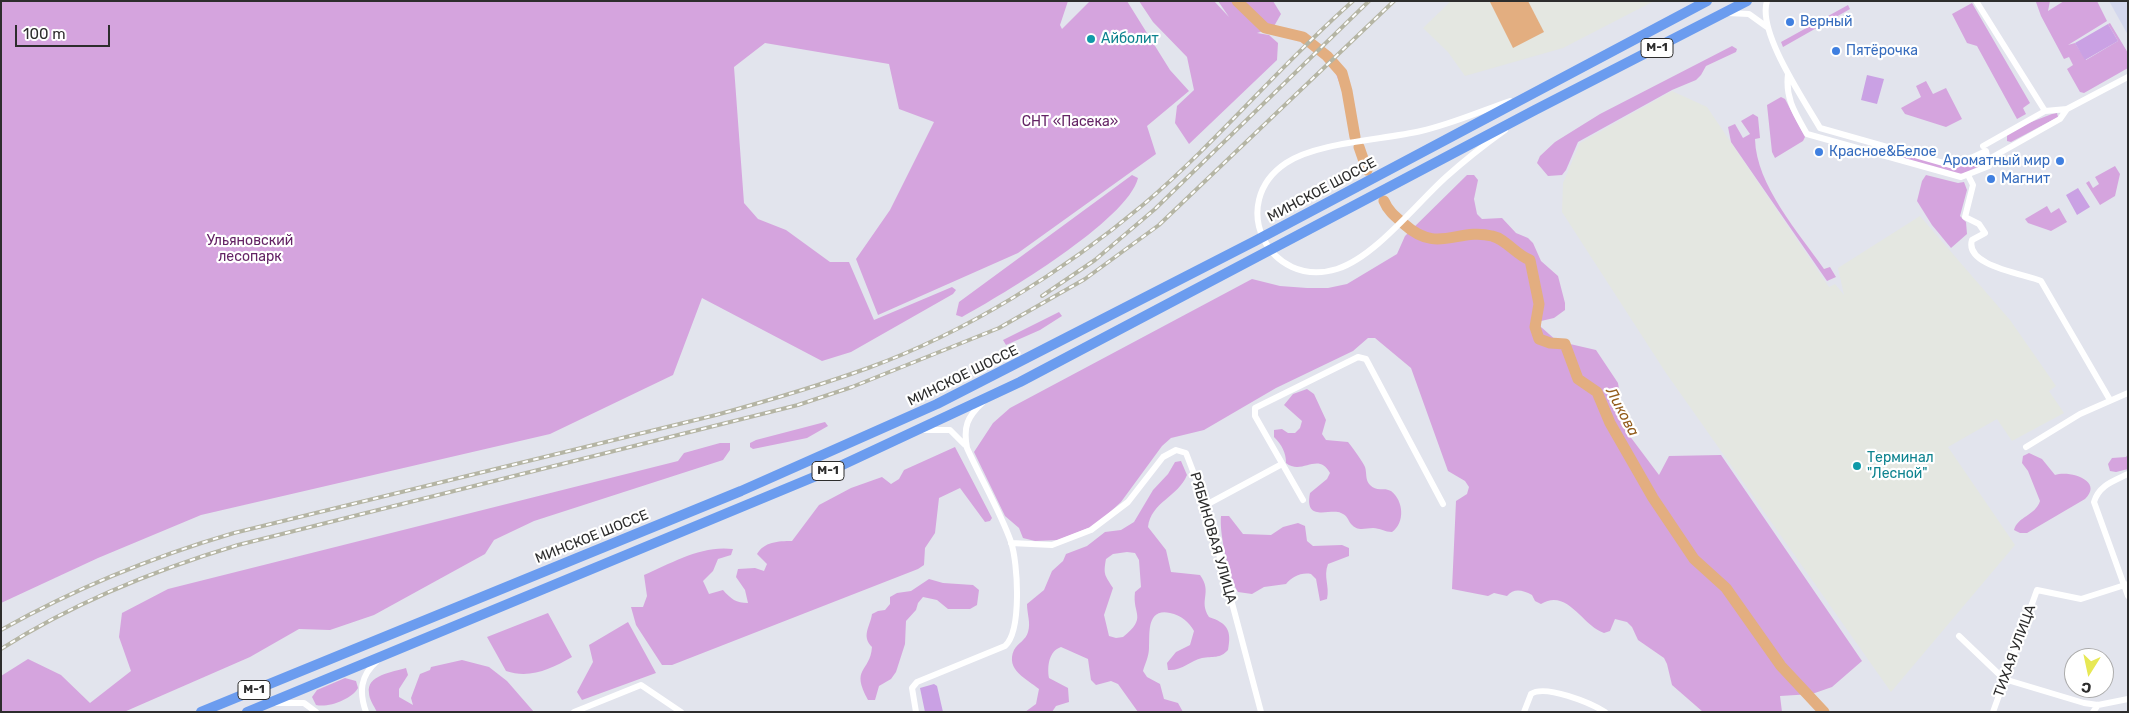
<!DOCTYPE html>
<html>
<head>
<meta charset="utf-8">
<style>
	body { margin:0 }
	#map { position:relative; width:2129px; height:713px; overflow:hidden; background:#e2e4ed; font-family:Rubik,sans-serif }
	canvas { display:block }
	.frame { position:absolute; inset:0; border:2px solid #2d2d2d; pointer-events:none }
	.north { position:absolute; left:2064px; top:648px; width:50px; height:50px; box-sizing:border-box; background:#fff; border:1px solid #ababab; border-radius:50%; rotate:190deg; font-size:14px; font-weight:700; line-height:20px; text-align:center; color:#2d2d2d }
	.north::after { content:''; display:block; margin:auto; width:18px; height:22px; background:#e7e854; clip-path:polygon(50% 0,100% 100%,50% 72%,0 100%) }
	.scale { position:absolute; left:15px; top:25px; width:95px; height:22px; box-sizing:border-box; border:2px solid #2d2d2d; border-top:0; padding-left:6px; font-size:15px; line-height:18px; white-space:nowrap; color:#2d2d2d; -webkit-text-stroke:4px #fff; paint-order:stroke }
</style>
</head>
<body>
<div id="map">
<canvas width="2129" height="713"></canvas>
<div class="frame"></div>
<div class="north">С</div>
<div class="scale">100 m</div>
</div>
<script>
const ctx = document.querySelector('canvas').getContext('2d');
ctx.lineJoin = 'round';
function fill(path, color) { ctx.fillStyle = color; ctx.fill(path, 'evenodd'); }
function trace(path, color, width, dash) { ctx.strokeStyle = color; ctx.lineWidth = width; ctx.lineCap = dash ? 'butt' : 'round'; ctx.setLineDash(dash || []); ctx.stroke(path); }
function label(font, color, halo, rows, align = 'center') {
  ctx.font = font + ' Rubik,sans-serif'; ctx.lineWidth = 4.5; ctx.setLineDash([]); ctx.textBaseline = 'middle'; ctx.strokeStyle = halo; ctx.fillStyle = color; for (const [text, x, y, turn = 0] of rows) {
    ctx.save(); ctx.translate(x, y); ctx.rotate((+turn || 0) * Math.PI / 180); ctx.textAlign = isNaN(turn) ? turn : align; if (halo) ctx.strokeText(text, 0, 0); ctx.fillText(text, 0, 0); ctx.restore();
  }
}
fill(new Path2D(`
	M1451 1H1654L1563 48 1465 76 1448 52 1423 28Z
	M1672 91 1707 107 1829 287 1835 284 1844 295 1838 268 1920 216 2010 320 2056 386 2049 391 2064 413 2012 441 1997 419 1948 447 2015 545 1891 692 1666 373 1562 212 1563 183 1580 143Z`), '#e4e7e1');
fill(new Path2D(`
	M2109 1H2128V35Z`), '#d3d7ed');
fill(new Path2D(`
	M1 1H1068L1060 25 1062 29 1090 1H1127L1170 70 1189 91 1147 126 1156 154 1018 253 878 315 856 259 890 210 934 122 899 109 889 64 765 43 734 67 744 203 758 219 786 230 830 262H849L874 320 952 287 956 290 953 294 851 352 822 361 702 298 673 375 550 434 201 515 98 558 1 603Z
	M1139 1H1214L1229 17 1218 1H1273L1281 14 1273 28 1257 33 1269 35 1278 43 1277 60 1189 144 1175 123 1177 106 1194 90 1187 57 1153 22Z
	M2050 1 2048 11 2064 1H2097L2107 21 2068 45 2075 43 2086 60 2118 41 2108 24 2110 23 2128 53V68L2084 93 2080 92 2067 69 2073 65 2069 57 2064 59 2041 16 2036 2Z
	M1972 3 2030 103 2023 108 2026 114 2017 119 1977 46 1967 43 1952 14Z
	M1848 5 1850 9 1783 47 1781 42Z
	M1732 46 1737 49 1736 52 1706 66 1701 75 1696 80 1672 90 1578 142 1566 170 1562 175 1548 176 1537 163 1540 156 1555 142 1600 114Z
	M1345 72 1355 107 1357 133H1351L1346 100 1336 74Z
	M1926 81 1933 94 1946 88 1962 119 1946 127 1905 114 1901 108 1921 97 1916 86Z
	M1781 97 1785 99 1805 137 1803 141 1775 158 1772 152 1767 105Z
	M1753 114 1758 117 1760 138 1755 139C1756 185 1799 233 1824 269L1830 267 1836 277 1827 281 1731 142 1728 127 1735 124 1743 138 1750 134 1741 121Z
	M2052 114 2057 113 2058 117 2011 142 2007 141V135L2026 124Z
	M1883 147 1954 168 1984 155 1986 165 1960 175 1881 153Z
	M2115 166 2120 174 2115 196 2100 205 2086 183 2089 181 2093 188 2099 184 2095 177Z
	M1132 175 1138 178C1128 220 1002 295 962 317L956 315 959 302Z
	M1467 175H1474L1478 180 1474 199 1477 214 1482 219 1502 218 1516 233 1528 238 1533 243 1541 261 1558 276 1565 303V310L1554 318 1541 321V327L1557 341 1596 350 1618 383 1626 431 1659 475 1669 456 1721 455 1862 661 1832 687 1812 694 1780 696 1782 712H1703L1672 685 1667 664 1664 658 1638 640 1632 627 1627 622 1615 619 1610 631 1604 633C1582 626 1568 588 1541 604L1535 601 1532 595C1522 590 1514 588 1507 596L1494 593 1488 596 1452 589 1456 501 1467 494 1469 487 1465 481 1448 471 1411 368 1375 338H1368L1353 351 1276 388 1204 430 1171 438 1162 446 1121 502 1096 525 1058 540 1035 541 1023 538 1019 528 1005 516 974 452 993 423 1010 408 1252 279 1280 286 1307 288H1328L1347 284 1397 254 1405 236Z
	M1926 175 1958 183 1964 182 1967 190 1960 216 1966 222 1967 234 1951 248 1932 225 1917 201 1922 181Z
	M2047 206 2051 213 2059 208 2067 222 2051 231 2028 223 2025 219Z
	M1059 312 1062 316 1040 330 1006 345 1003 340Z
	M1307 389 1314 394 1326 420 1322 434 1326 440 1348 442C1352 447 1363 462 1365 467 1367 473 1365 480 1370 485 1376 492 1384 487 1391 491 1404 501 1405 523 1392 532 1385 532 1380 528 1373 528 1365 528 1358 532 1351 524 1348 520 1347 515 1341 513 1330 508 1304 523 1310 493L1327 479 1330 473C1318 451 1302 476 1286 463 1286 453 1282 445 1274 437V430L1282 429 1288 433H1295L1300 428 1302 421 1284 405 1293 394Z
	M825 422 828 426 807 438 753 449 750 447V443L756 440Z
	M720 443H730V450L723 460 534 521 494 540 485 554 374 615 330 630 299 629 250 657 124 712H1V676L28 659 61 675 90 703 131 671 119 637 122 613 168 589 678 461 684 453Z
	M955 447 992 518 990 521 985 522 960 488 939 498 935 533 925 548 924 565 918 569 672 665H662L636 625 631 607H643L647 596 644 575C672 563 701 545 733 549L731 555 718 559 713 571 703 581 709 594 723 590C731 599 736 603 748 603L745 590 736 577 738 569 755 568 764 571 767 564 757 554C764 542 778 541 792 541L819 505 851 488 882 477 891 484 899 479 904 470Z
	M2029 453 2042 459 2055 475C2070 470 2104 481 2085 499L2027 533H2020L2014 530C2018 516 2035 516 2040 501L2028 471 2022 463 2023 456Z
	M2128 454V469L2116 472 2110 471 2108 464 2112 458 2126 457Z
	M1181 461 1187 475C1178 497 1151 502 1148 527L1166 550 1171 572 1200 575C1213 593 1198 600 1209 617 1227 623 1232 630 1228 650 1220 659 1213 656 1202 658 1190 661 1182 671 1168 670L1167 663 1176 652 1190 645 1194 631C1189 622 1181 615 1170 613 1146 608 1150 634 1149 648 1149 656 1145 664 1143 671L1147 677 1160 684 1164 699 1178 703 1183 712H1138L1118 684 1111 681 1096 685 1091 680 1088 659 1061 647C1049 651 1047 666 1049 678L1068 688 1069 702 1056 706 1052 712H1025L1036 704 1039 689C1027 679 1005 670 1014 650 1018 643 1026 640 1028 632 1031 623 1027 614 1027 604L1044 590 1052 571 1063 561 1066 554 1087 546 1105 532 1121 530 1134 522 1153 490 1168 474 1175 462ZM1127 552 1135 553 1139 560 1141 587 1135 592C1132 615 1148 617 1123 637L1116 638 1109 636 1104 615 1113 588C1105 575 1103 575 1106 559L1113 554Z
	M1221 516H1229L1243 534 1271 535 1283 527 1298 523 1305 526 1307 541 1313 546 1342 545 1349 548V556L1328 564C1323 577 1330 586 1327 599L1320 601 1316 579 1311 574C1301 572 1292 577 1286 584L1264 587 1252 594 1238 592C1229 578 1219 533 1221 516Z
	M929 579 943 583 973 585 979 590 977 605 970 609H948L937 600 923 597 918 603 916 610 906 621 905 644 896 672 891 679 879 686 875 700H868C850 667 870 673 872 647 861 636 870 627 872 614L878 611 885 610 890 604V597L897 593 911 591Z
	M548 613 572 657C551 669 530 679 506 671L487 637Z
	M628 622 656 673 582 700 577 692 593 662 589 645Z
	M462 660 489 667 507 681 534 712H377C374 706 369 699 369 693 366 675 393 672 406 668L408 675 399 689V697L413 705 411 698 420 674 430 670 431 667Z
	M345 678 356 681 358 688C352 699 329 708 316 705L312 697 317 690Z`), '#d5a4de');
fill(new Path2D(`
	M2108 24 2118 41 2085 60 2075 43Z
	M1867 75 1884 79 1877 104 1861 100Z
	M2078 188 2090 207 2077 215 2066 195Z
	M934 684 937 686 943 712H925L920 688Z`), '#caa1e4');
fill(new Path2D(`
	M1492 1H1528L1544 32 1513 48 1490 2Z`), '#e3ae80');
trace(new Path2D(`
	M1237 1 1265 28 1303 37 1327 56 1342 73 1347 91 1355 137
	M1359 147 1367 170
	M1384 201C1388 211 1396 217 1404 224 1438 255 1458 227 1492 236 1506 239 1516 255 1530 260L1539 304 1535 327 1539 339 1550 343 1565 344 1578 379 1597 392 1610 423 1653 498 1694 559 1726 588 1781 666 1824 712`), '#e3ae80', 11);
trace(new Path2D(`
	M1767 1C1757 32 1804 100 1820 128L1954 166 1986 151 1989 166 1961 177 1807 134C1795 113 1785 98 1788 74
	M1976 1 2045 111
	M1727 13 1749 14 1767 27
	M1505 130C1484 145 1465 160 1446 177 1416 204 1375 257 1337 269 1269 290 1226 203 1286 163 1317 142 1383 140 1421 131 1452 124 1481 111 1510 101
	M1983 146 2045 111 2067 109 2128 77
	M1989 159 2060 119 2067 109
	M1968 175 1973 185 1965 217 1979 224 1985 233 1972 240C1964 266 2025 274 2041 281L2110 400
	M924 430H950L965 445
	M2026 447 2080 414 2128 393
	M2128 474C2114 481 2099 485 2094 502L2128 596
	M1303 500 1255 416V408L1358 357 1366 359 1443 504
	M1206 505 1282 464
	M1011 543 1052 545 1091 530 1128 502 1163 457 1176 450 1186 453 1206 505 1261 712
	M1959 636 2004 679 2084 703 2098 705 2128 699
	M276 703H304L316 712
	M366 712C359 692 360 676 377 661
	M574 712 641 685 681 712
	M916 712 912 688 917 682 1005 646C1022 631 1018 563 1011 542 1000 511 981 479 967 448 963 427 967 417 983 402
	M1524 712 1531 694C1545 684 1591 703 1605 712
	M1993 712 2037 590 2081 599 2128 584
	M2093 712 2098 705`), '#fff', 6);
trace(new Path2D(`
	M201 712 741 491 937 404 1255 241 1707 1
	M247 712 838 467 1020 382 1535 110 1747 1`), '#6b9cef', 10);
const rail = new Path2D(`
	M1042 296 1095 260 1155 209 1369 1
	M1 630C76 588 152 557 234 533L716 415C767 401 818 386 868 368 967 332 1064 271 1144 204 1218 141 1280 65 1353 1
	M1 649C75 602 155 570 238 545L798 405 852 387 999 328 1085 279 1159 225 1394 1`);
trace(rail, '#b5b5a4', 4);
trace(rail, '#fff', 2, [5.5]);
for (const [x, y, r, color] of [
	[1790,22,5,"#3f7fe0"],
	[1091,39,5,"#0f9aa8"],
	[1836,51,5,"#3f7fe0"],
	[1819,152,5,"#3f7fe0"],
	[2060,161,5,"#3f7fe0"],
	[1991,179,5,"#3f7fe0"],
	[1857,466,5,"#0f9aa8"]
]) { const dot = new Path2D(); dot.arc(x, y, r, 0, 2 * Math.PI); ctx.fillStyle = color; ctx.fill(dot); trace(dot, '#fff', 2); }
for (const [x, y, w] of [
	[1657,48,32],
	[828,471,32],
	[254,690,32]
]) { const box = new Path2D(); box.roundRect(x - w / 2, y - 9.5, w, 19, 4); ctx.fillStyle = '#fff'; ctx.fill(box); trace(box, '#2d2d2d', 1); }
label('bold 12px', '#2d2d2d', null, [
	["М-1",1657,48],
	["М-1",828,471],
	["М-1",254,690]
]);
label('14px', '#366cbe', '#fff', [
	["Верный",1800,22],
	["Пятёрочка",1846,51],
	["Красное&Белое",1829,152],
	["Ароматный мир",2050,161,"right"],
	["Магнит",2001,179]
], 'left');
label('14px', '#0d838f', '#fff', [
	["Айболит",1101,39],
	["Терминал",1867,458],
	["\"Лесной\"",1867,474]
], 'left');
label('14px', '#642365', '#fff', [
	["СНТ «Пасека»",1070,122],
	["Ульяновский",250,241],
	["лесопарк",250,257]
]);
label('14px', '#2d2d2d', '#fff', [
	["МИНСКОЕ ШОССЕ",1322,190,-28],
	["МИНСКОЕ ШОССЕ",963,376,-26],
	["МИНСКОЕ ШОССЕ",592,537,-22],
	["РЯБИНОВАЯ УЛИЦА",1213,538,74],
	["ТИХАЯ УЛИЦА",2015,651,-70]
]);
label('italic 15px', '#935c1c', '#fff', [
	["Ликова",1622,412,62]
]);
</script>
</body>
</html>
